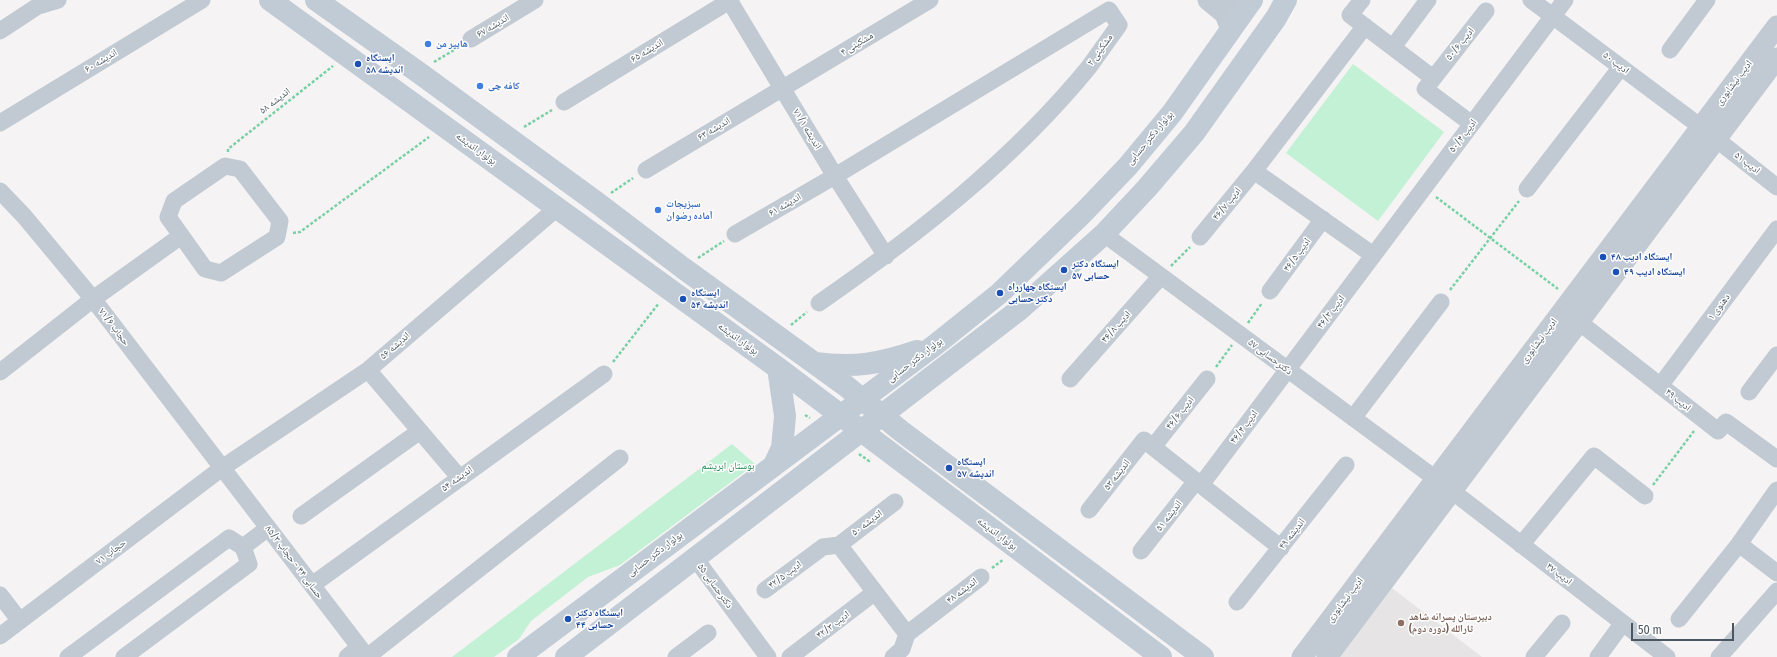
<!DOCTYPE html>
<html>
<head>
<meta charset="utf-8">
<style>
	body { margin:0 }
	#map { position:relative; width:1777px; height:657px; overflow:hidden; background:#f5f3f3; font-family:"Fira Sans Condensed",sans-serif }
	canvas { display:block }
	.scale { position:absolute; left:1631px; top:623px; width:103px; height:18px; box-sizing:border-box; border:2px solid #4a5661; border-top:0; padding-left:5px; font-size:12px; line-height:14px; white-space:nowrap; color:#4a5661; -webkit-text-stroke:3px #fff; paint-order:stroke }
</style>
</head>
<body>
<div id="map">
<canvas width="1777" height="657"></canvas>
<div class="scale">50 m</div>
</div>
<script>
const ctx = document.querySelector('canvas').getContext('2d');
ctx.lineJoin = 'round';
function fill(path, color) { ctx.fillStyle = color; ctx.fill(path, 'evenodd'); }
function trace(path, color, width, dash) { ctx.strokeStyle = color; ctx.lineWidth = width; ctx.lineCap = dash ? 'butt' : 'round'; ctx.setLineDash(dash || []); ctx.stroke(path); }
function label(font, color, halo, rows, align = 'center') {
  ctx.font = font + ' "Fira Sans Condensed","Noto Naskh Arabic",sans-serif'; ctx.lineWidth = 3; ctx.setLineDash([]); ctx.textBaseline = 'middle'; ctx.strokeStyle = halo; ctx.fillStyle = color; for (const [text, x, y, turn = 0] of rows) {
    ctx.save(); ctx.translate(x, y); ctx.rotate((+turn || 0) * Math.PI / 180); ctx.textAlign = isNaN(turn) ? turn : align; if (halo) ctx.strokeText(text, 0, 0); ctx.fillText(text, 0, 0); ctx.restore();
  }
}
fill(new Path2D(`
	M1392 588 1482 657H1339Z`), '#e6e4e5');
fill(new Path2D(`
	M1353 64 1444 132 1378 221 1286 153Z
	M732 444 755 464 620 565 588 577 531 621 519 639 494 657H452Z`), '#c3f1d5');
trace(new Path2D(`
	M434 62 459 47
	M524 127 552 110
	M228 152V149L333 66
	M611 193 633 178
	M1436 197 1558 289
	M293 233 300 232 429 137
	M698 258 724 241
	M1171 266 1190 247
	M1450 290 1519 201
	M1248 323 1262 303
	M791 325 807 312
	M613 362 659 303
	M1216 367 1232 345
	M805 415 810 418
	M859 454 869 461 871 459
	M1653 485 1694 431
	M992 568 1004 559`), '#7ad0a6', 2.5, [3, 2]);
trace(new Path2D(`
	M729 0 835 176 886 256
	M1362 0 1350 15 1433 78
	M1531 0 1701 127
	M0 31 38 6 58 0
	M471 39 535 0
	M1393 47 1428 0
	M1670 50 1707 0
	M564 102 731 0
	M0 123 202 0
	M1472 124 1425 89 1486 11
	M1716 139 1777 187
	M225 166 240 169 280 221 277 237 221 273 205 269 168 217 174 201Z
	M646 170 930 0
	M1254 171 1373 255
	M1527 189 1621 67
	M0 191 24 216 93 299 367 657
	M735 234 835 176 1109 10 1119 25C1109 39 1099 53 1089 67 1013 160 917 235 819 303
	M1104 234 1436 479
	M1200 237 1254 171 1365 26
	M1270 291 1323 219
	M1579 322 1718 431 1726 422 1777 459
	M368 370 459 477
	M0 372 93 299 181 236
	M1070 379 1161 276
	M1660 386 1777 229
	M1749 392 1777 355
	M1353 418 1441 302
	M1153 447 1207 379
	M1201 485 1565 0
	M1452 491 1667 657
	M1089 510 1144 440 1281 548
	M301 516 420 431
	M1739 544 1777 573
	M839 545 907 634
	M839 545 895 502
	M1521 545 1594 456 1645 496
	M243 547 268 528
	M1141 551 1196 481
	M695 558 768 657
	M312 585 604 374
	M765 590 823 547 839 545
	M0 595 20 621
	M1237 602 1346 465
	M1679 619 1739 544 1777 490
	M907 634 981 577
	M0 636 222 468 368 370 557 208
	M68 657 229 538 243 547 249 564 124 657
	M347 657 359 647
	M367 657 620 458
	M676 657 708 633
	M790 657 875 592
	M893 657 902 649 907 634
	M1534 657 1562 623
	M1598 657 1622 624
	M1719 657 1777 591`), '#c1cad2', 17);
trace(new Path2D(`
	M1208 0 1225 14 1231 29
	M1231 0 1252 1
	M1302 657 1777 26
	M1327 657 1777 58`), '#c1cad2', 21);
trace(new Path2D(`
	M270 0 778 368 1161 657
	M316 0 418 72 596 202 683 268 846 386 901 431 1203 657
	M815 363C855 368 879 364 917 351
	M774 465 782 448 785 416 778 368
	M518 657 935 345 1000 293 1084 212 1128 166 1172 113 1252 0
	M566 657 1019 310 1104 234 1147 188 1194 133 1276 18 1286 0`), '#c1cbd6', 22);
for (const [x, y, r, color] of [
	[428,44,4,"#3f7fe0"],
	[358,64,4,"#1a4fb4"],
	[480,86,4,"#3f7fe0"],
	[658,210,4,"#3f7fe0"],
	[1603,257,4,"#1a4fb4"],
	[1064,270,4,"#1a4fb4"],
	[1616,272,4,"#1a4fb4"],
	[1000,293,4,"#1a4fb4"],
	[683,299,4,"#1a4fb4"],
	[949,468,4,"#1a4fb4"],
	[568,619,4,"#1a4fb4"],
	[1401,623,4,"#8d6e63"]
]) { const dot = new Path2D(); dot.arc(x, y, r, 0, 2 * Math.PI); ctx.fillStyle = color; ctx.fill(dot); trace(dot, '#fff', 1.5); }
label('10px', '#4a5661', '#fff', [
	["اندیشه ۶۷",493,26,-31],
	["مشکینی ۴",857,44,-31],
	["ادیب ۵۰/۶",1460,44,-51],
	["مشکینی ۲",1100,50,-54],
	["اندیشه ۶۵",647,51,-31],
	["اندیشه ۶۰",101,61,-31],
	["ادیب ۵۰",1616,63,37],
	["ادیب نیشابوری",1734,83,-53],
	["اندیشه ۵۸",275,101,-38],
	["اندیشه ۶۳",714,129,-31],
	["اندیشه ۷۱/۱",807,129,59],
	["ادیب ۵۰/۴",1463,136,-53],
	["بولوار دکتر حسابی",1150,138,-50],
	["بولوار اندیشه",476,149,36],
	["ادیب ۵۱",1747,163,38],
	["ادیب ۴۶/۷",1227,204,-51],
	["اندیشه ۶۱",785,205,-30],
	["ادیب ۴۶/۵",1297,255,-54],
	["دهنوی ۱",1719,307,-53],
	["ادیب ۴۶/۳",1331,312,-53],
	["حجاب ۷۱/۶",114,327,53],
	["ادیب ۴۶/۸",1116,327,-48],
	["بولوار اندیشه",738,339,36],
	["ادیب نیشابوری",1539,341,-53],
	["اندیشه ۵۶",395,346,-41],
	["دکترحسابی ۵۷",1270,357,37],
	["بولوار دکتر حسابی",915,360,-37],
	["ادیب ۴۹",1678,400,39],
	["ادیب ۴۶/۶",1180,413,-52],
	["ادیب ۴۶/۴",1244,427,-53],
	["اندیشه ۵۳",1117,475,-52],
	["اندیشه ۵۴",457,479,-36],
	["اندیشه ۵۱",1169,516,-52],
	["اندیشه ۵۰",867,523,-37],
	["بولوار اندیشه",997,534,37],
	["اندیشه ۴۹",1292,534,-52],
	["حجاب ۷۱",111,552,-37],
	["بولوار دکتر حسابی",655,554,-37],
	["حسابی ۴۴ - حجاب ۸۵/۳",294,562,53],
	["ادیب ۴۷",1559,574,38],
	["ادیب ۴۲/۵",785,575,-37],
	["دکترحسابی ۵۵",715,586,54],
	["اندیشه ۴۸",962,591,-37],
	["ادیب نیشابوری",1345,600,-53],
	["ادیب ۴۲/۳",833,625,-37]
]);
label('bold 10px', '#366cbe', '#fff', [
	["هایپر من",436,44],
	["کافه چی",488,86],
	["سبزیجات",666,204],
	["آماده رضوان",666,216]
], 'left');
label('bold 10px', '#164399', '#fff', [
	["ایستگاه",366,58],
	["اندیشه ۵۸",366,70],
	["ایستگاه ادیب ۴۸",1611,257],
	["ایستگاه دکتر",1072,264],
	["حسابی ۵۷",1072,276],
	["ایستگاه ادیب ۴۹",1624,272],
	["ایستگاه چهارراه",1008,287],
	["دکتر حسابی",1008,299],
	["ایستگاه",691,293],
	["اندیشه ۵۴",691,305],
	["ایستگاه",957,462],
	["اندیشه ۵۷",957,474],
	["ایستگاه دکتر",576,613],
	["حسابی ۴۴",576,625]
], 'left');
label('10px', '#17864f', '#fff', [
	["بوستان ابریشم",728,466]
]);
label('bold 10px', '#785e54', '#fff', [
	["دبیرستان پسرانه شاهد",1409,617],
	["ثارالله (دوره دوم)",1409,629]
], 'left');
</script>
</body>
</html>
